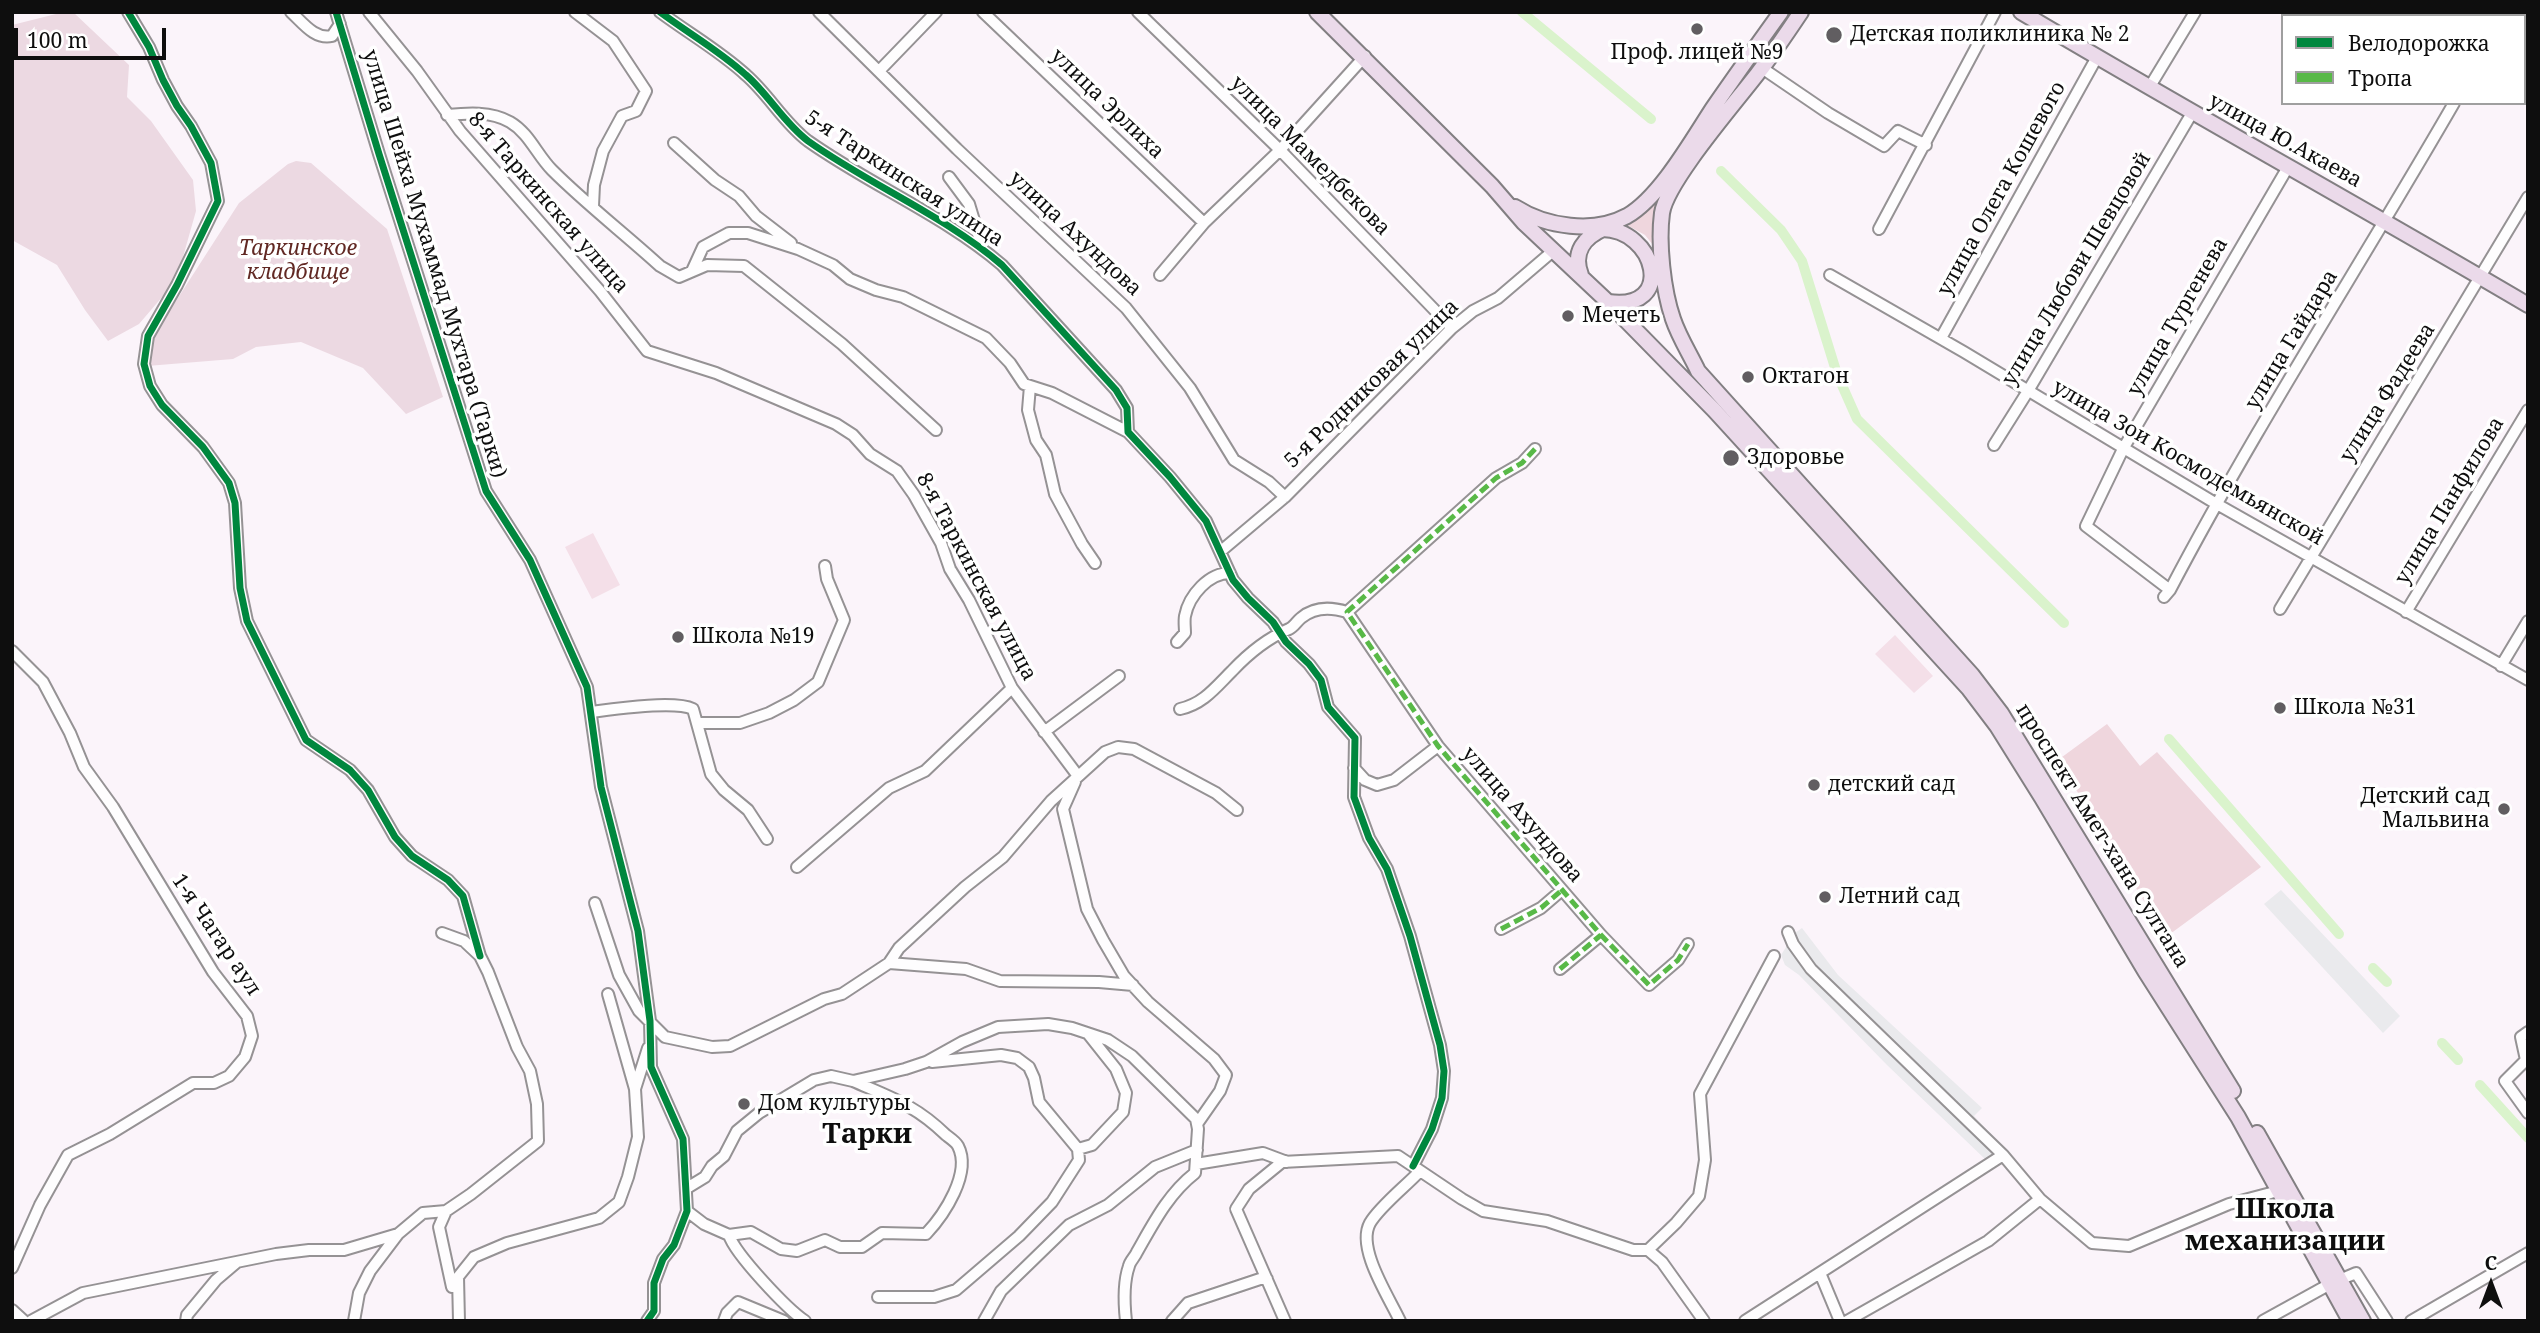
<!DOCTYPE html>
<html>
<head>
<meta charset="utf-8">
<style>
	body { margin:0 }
	#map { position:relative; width:2540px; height:1333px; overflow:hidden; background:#fbf4fa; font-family:"Noto Serif",serif }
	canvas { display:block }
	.frame { position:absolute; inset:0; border:14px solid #0e0e0e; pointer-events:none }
	.legend { position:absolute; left:2281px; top:14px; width:245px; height:91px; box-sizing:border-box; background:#fff; border:2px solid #9f9f9f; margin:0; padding:9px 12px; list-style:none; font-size:21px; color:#0e0e0e }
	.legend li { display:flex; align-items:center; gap:14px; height:35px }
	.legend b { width:35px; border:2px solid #9f9f9f }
	.north { position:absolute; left:2456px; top:1249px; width:70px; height:70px; -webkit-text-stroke:5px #fff; paint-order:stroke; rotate:0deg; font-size:19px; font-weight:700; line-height:28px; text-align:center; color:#0e0e0e }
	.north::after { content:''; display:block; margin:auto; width:24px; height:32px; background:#0e0e0e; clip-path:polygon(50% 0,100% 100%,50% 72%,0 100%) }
	.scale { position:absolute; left:14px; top:28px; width:152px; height:32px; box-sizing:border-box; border:4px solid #0e0e0e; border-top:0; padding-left:9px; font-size:21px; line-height:24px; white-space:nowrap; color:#0e0e0e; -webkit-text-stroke:5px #fff; paint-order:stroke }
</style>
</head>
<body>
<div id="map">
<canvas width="2540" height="1333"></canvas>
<div class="frame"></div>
<ul class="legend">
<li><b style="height:9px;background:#00873e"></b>Велодорожка</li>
<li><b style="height:9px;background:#58b947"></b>Тропа</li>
</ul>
<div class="north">С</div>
<div class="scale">100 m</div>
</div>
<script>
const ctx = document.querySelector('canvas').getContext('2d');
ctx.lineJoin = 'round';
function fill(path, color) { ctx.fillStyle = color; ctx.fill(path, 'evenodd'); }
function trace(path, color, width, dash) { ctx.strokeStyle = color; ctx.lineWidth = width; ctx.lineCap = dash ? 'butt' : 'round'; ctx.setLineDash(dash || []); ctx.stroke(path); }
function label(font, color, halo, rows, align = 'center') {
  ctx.font = font + ' "Noto Serif",serif'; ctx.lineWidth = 7; ctx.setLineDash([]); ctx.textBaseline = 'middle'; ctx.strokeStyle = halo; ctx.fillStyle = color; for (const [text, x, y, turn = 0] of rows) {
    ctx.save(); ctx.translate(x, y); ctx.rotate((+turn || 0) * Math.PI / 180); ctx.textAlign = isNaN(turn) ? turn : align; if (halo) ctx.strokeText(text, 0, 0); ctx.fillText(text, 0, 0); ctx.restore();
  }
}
fill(new Path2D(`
	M2281 890 2400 1016 2383 1033 2264 904Z
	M1802 928 1838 975 1982 1108 1974 1116 2002 1146 1987 1161 1887 1065 1799 975 1785 965 1781 955 1795 933Z`), '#eaeaed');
fill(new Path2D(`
	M1657 203V250L1645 235 1627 225Z
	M2107 724 2140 766 2157 752 2261 867 2166 937 2058 760Z`), '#efd6dd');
fill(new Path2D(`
	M64 12H73L129 65 127 97 151 121 193 180 196 211 179 271 169 289 139 324 108 341 85 310 57 265 12 240V25Z
	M296 161 311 163 387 229 443 397 406 414 363 368 301 342 256 347 233 359 147 366 151 335 176 301 239 203 288 164Z`), '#ecd9e2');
fill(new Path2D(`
	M593 533 620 585 592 599 565 547Z
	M1895 635 1933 676 1914 693 1875 654Z`), '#f4dfe8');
trace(new Path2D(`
	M1522 12 1651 119
	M1721 171 1781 230 1802 261 1837 374 1857 419 2064 623
	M2169 739 2339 934
	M2373 968 2387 982
	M2442 1043 2458 1060
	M2480 1085 2528 1138`), '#daf3cc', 10);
const minor = new Path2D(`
	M128 12 149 47 163 80 177 106 191 126 211 163 218 201 177 285 148 336 144 364 150 386 162 405 203 447 229 483 235 503 240 588 247 621 306 740 350 770 368 790 395 837 412 856 448 880 463 896 480 956
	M291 12C303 23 315 40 332 36L340 24
	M336 12 379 154 486 491 530 560 587 687 601 787 638 931 650 1021 651 1067 683 1139 687 1211 674 1245 663 1259 654 1283V1311L647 1321
	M369 12 417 71 460 131 600 291 647 351 716 373 836 424 853 435 870 454 897 471 914 495 941 543 950 569 969 600 1012 688 1078 776
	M575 12 613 41 646 91 636 111 622 116 603 151 594 185 593 206
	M660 12C688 33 720 51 746 75 769 95 784 123 808 141 870 185 945 216 1002 265L1116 390 1127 408 1128 432 1170 477 1206 521 1233 580 1248 598 1273 622 1286 642 1309 664 1321 680 1328 707 1355 738 1354 797 1369 838 1387 869 1410 936 1440 1045 1444 1071 1442 1098 1432 1129 1413 1166
	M819 12 957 149 1126 308 1190 388 1234 460 1269 482 1285 497
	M983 12 1204 223
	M1138 12 1280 150 1452 328
	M2504 16 2506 12
	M1762 68 1828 113 1884 146 1898 131 1926 145
	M880 70 936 12
	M2149 88 2195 12
	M447 115C467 113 491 111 510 122 529 133 537 155 552 170 586 204 625 234 660 266L679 277 707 265 744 266 842 344 936 430
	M674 143 715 180 739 196 756 216 791 243
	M949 177 969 204 982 247
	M1879 229 1995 12
	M692 271 703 247 729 233H748L798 249 833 265 850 279 876 290 903 297 986 338 1010 363 1024 384 1052 393 1128 432
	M1160 275 1204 223 1280 150 1365 56
	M1830 275 1964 352 2215 503 2528 680
	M1941 338 2097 57
	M1030 386 1028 410 1036 440 1046 455 1055 494 1082 544 1095 563
	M1994 445 2028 391 2192 113
	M1221 551 1285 497 1452 328 1473 311 1498 298 1553 251
	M2170 590 2086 526 2123 449 2288 167
	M2164 597 2170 590C2257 424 2360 266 2454 103
	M2280 609 2528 197
	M1347 612 1438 746 1601 935 1649 985 1678 960 1688 944
	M1347 612 1496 478 1522 463 1535 449
	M2406 612 2528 410
	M1177 642 1185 633C1185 628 1184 621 1185 616 1189 595 1209 573 1230 573
	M12 651 43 682 70 733 84 767 113 807 213 972 247 1016 252 1036 245 1057 229 1076 214 1083H193L110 1134 68 1155 40 1205 12 1268
	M2501 666 2528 621
	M1180 709C1203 704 1215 688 1232 671 1248 654 1268 638 1289 629 1294 627 1297 621 1301 618 1315 606 1331 607 1347 612
	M591 712C614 709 674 700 693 709L711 774 724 790 748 810 767 839
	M697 723H740L769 713 794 700 818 682 844 620 827 579 825 566
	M1044 732 1119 676
	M1354 768 1365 780 1377 785 1394 780 1438 746
	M1075 782 1063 809 1087 909 1103 940 1124 976 1148 1002 1214 1059 1226 1075 1220 1091 1197 1124
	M797 867 889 788 925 771 1012 688
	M595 903 619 975 639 1011 665 1037 712 1047 730 1046 824 999 842 994 889 963
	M1501 929 1541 908 1562 890
	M1788 932 1793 944 1811 969 2003 1155 2040 1199 2092 1243 2129 1246 2229 1204 2286 1189
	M1560 969 1601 935
	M1133 985 1099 982 1000 981 966 969 889 963 899 948 965 887 1003 857 1051 801 1105 752 1118 747 1134 749 1216 793 1237 810
	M608 994 635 1089
	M2528 1032 2521 1037 2526 1060 2505 1081 2528 1113
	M1078 1149 1092 1145 1123 1112 1126 1093 1116 1069 1089 1035
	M1196 1164 1263 1153 1287 1162
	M687 1188 705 1177 712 1166 724 1156 737 1131 759 1113 814 1080 831 1076 853 1081 905 1069 926 1062 962 1042 998 1027 1048 1024 1072 1028 1108 1040 1132 1056 1196 1119 1198 1129 1195 1173C1168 1194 1153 1224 1137 1252 1135 1257 1130 1261 1129 1266 1123 1283 1124 1303 1126 1321
	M446 1211 439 1227 452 1287
	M687 1211 704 1224 729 1235C735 1254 787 1309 805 1321
	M729 1235 751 1232 781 1249 797 1251 825 1240 840 1247H862L882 1233 926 1234C944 1215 972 1173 958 1146 956 1142 950 1138 946 1135 915 1105 892 1098 853 1081
	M1648 1250 1676 1223 1699 1196 1705 1160 1700 1094 1774 956
	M1820 1273 1840 1321
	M878 1297H934L956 1290 1019 1236 1052 1202 1079 1160 1078 1149 1039 1102 1034 1078 1029 1067 1017 1058 1001 1055 932 1062
	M12 1310 24 1321
	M31 1321 83 1293 276 1254 309 1250H344L398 1234
	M186 1321 187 1315 216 1280 236 1263
	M354 1321 359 1293 370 1271 398 1234 423 1213 446 1211 471 1194 538 1141 537 1104 530 1071 517 1047 488 972 480 956 464 941 442 933
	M459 1321 458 1277 474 1257 507 1243 599 1218 619 1202 628 1177 638 1137 635 1089 648 1048
	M724 1321 727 1313 738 1302 784 1321
	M984 1321 1001 1291 1069 1225 1108 1205 1155 1167 1197 1150
	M1172 1321 1188 1303 1260 1279H1267
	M1285 1321 1236 1209 1249 1189 1282 1162 1398 1156 1462 1199 1483 1211 1547 1221 1633 1250H1648L1662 1262 1704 1321
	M1400 1321C1389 1297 1356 1248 1370 1223 1380 1206 1406 1186 1420 1171
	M1745 1321 2003 1155
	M1847 1321 1988 1241 2040 1199
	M2263 1321 2330 1284 2356 1273 2387 1321
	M2411 1321 2528 1253`);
const major = new Path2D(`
	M1317 12 1492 186 1524 223 1608 302 1714 410 1969 689 1997 726 2042 798 2145 971 2238 1117 2350 1321
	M1801 12C1787 33 1773 54 1758 73 1736 102 1667 181 1662 213 1658 243 1663 290 1673 319 1679 337 1690 354 1698 371L1972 675 2001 713 2233 1091
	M2021 12C2189 112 2360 206 2528 305
	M1515 207C1546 227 1594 234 1627 216 1660 197 1692 140 1713 108 1735 76 1758 44 1781 12
	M1601 229C1656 228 1677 312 1608 302
	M1581 275C1572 252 1584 237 1605 228
	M2257 1133 2363 1321`);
trace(minor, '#959294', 14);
trace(major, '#827f82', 18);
trace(minor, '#fefdfe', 10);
trace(major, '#ebdaea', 14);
trace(new Path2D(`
	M1535 449 1522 463 1496 478 1347 612 1438 746 1601 935 1649 985 1678 960 1688 944
	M1501 929 1541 908 1562 890
	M1560 969 1601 935`), '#58b947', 5, [10, 5]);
trace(new Path2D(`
	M128 12 149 47 163 80 177 106 191 126 211 163 218 201 177 285 148 336 144 364 150 386 162 405 203 447 229 483 235 503 240 588 247 621 306 740 350 770 368 790 395 837 412 856 448 880 463 896 480 956
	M336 12 379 154 486 491 530 560 587 687 601 787 638 931 650 1021 651 1067 683 1139 687 1211 674 1245 663 1259 654 1283V1311L647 1321
	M660 12C688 33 720 51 746 75 769 95 784 123 808 141 870 185 945 216 1002 265L1116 390 1127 408 1128 432 1170 477 1206 521 1233 580 1248 598 1273 622 1286 642 1309 664 1321 680 1328 707 1355 738 1354 797 1369 838 1387 869 1410 936 1440 1045 1444 1071 1442 1098 1432 1129 1413 1166`), '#00873e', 7);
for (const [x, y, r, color] of [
	[1697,29,7,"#615e61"],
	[1834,35,9,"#615e61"],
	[1568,316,7,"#615e61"],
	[1748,377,7,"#615e61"],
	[1731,458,9,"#615e61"],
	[678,637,7,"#615e61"],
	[2280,708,7,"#615e61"],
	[1814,785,7,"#615e61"],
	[2504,809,7,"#615e61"],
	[1825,897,7,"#615e61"],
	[744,1104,7,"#615e61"]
]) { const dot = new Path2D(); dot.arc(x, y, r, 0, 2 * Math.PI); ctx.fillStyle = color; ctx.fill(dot); trace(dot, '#fff', 2.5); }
label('21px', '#0e0e0e', '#fff', [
	["Детская поликлиника № 2",1850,35],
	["Проф. лицей №9",1697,53,"center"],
	["Мечеть",1582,316],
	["Октагон",1762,377],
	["Здоровье",1747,458],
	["Школа №19",692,637],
	["Школа №31",2294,708],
	["детский сад",1828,785],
	["Детский сад",2490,797,"right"],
	["Мальвина",2490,821,"right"],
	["Летний сад",1839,897],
	["Дом культуры",758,1104]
], 'left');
label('21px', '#0e0e0e', '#fff', [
	["улица Эрлиха",1107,104,44],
	["улица Ю.Акаева",2285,141,29],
	["улица Мамедбекова",1310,156,45],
	["5-я Таркинская улица",904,179,33],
	["улица Олега Кошевого",2002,189,-61],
	["8-я Таркинская улица",548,203,49],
	["улица Ахундова",1075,234,43],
	["улица Шейха Мухаммад Мухтара (Тарки)",434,264,73],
	["улица Любови Шевцовой",2077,269,-59],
	["улица Тургенева",2178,317,-60],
	["улица Гайдара",2292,340,-59],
	["5-я Родниковая улица",1372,384,-44],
	["улица Фадеева",2388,393,-58],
	["улица Зои Космодемьянской",2188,463,30],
	["улица Панфилова",2450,501,-59],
	["8-я Таркинская улица",976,577,62],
	["улица Ахундова",1522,815,49],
	["проспект Амет-хана Султана",2102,836,58],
	["1-я Чагар аул",216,935,56]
]);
label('italic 21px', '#612823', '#fff', [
	["Таркинское",298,249],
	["кладбище",298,273]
]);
label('bold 28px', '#0e0e0e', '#fff', [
	["Тарки",867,1135],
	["Школа",2285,1210],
	["механизации",2285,1242]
]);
</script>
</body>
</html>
